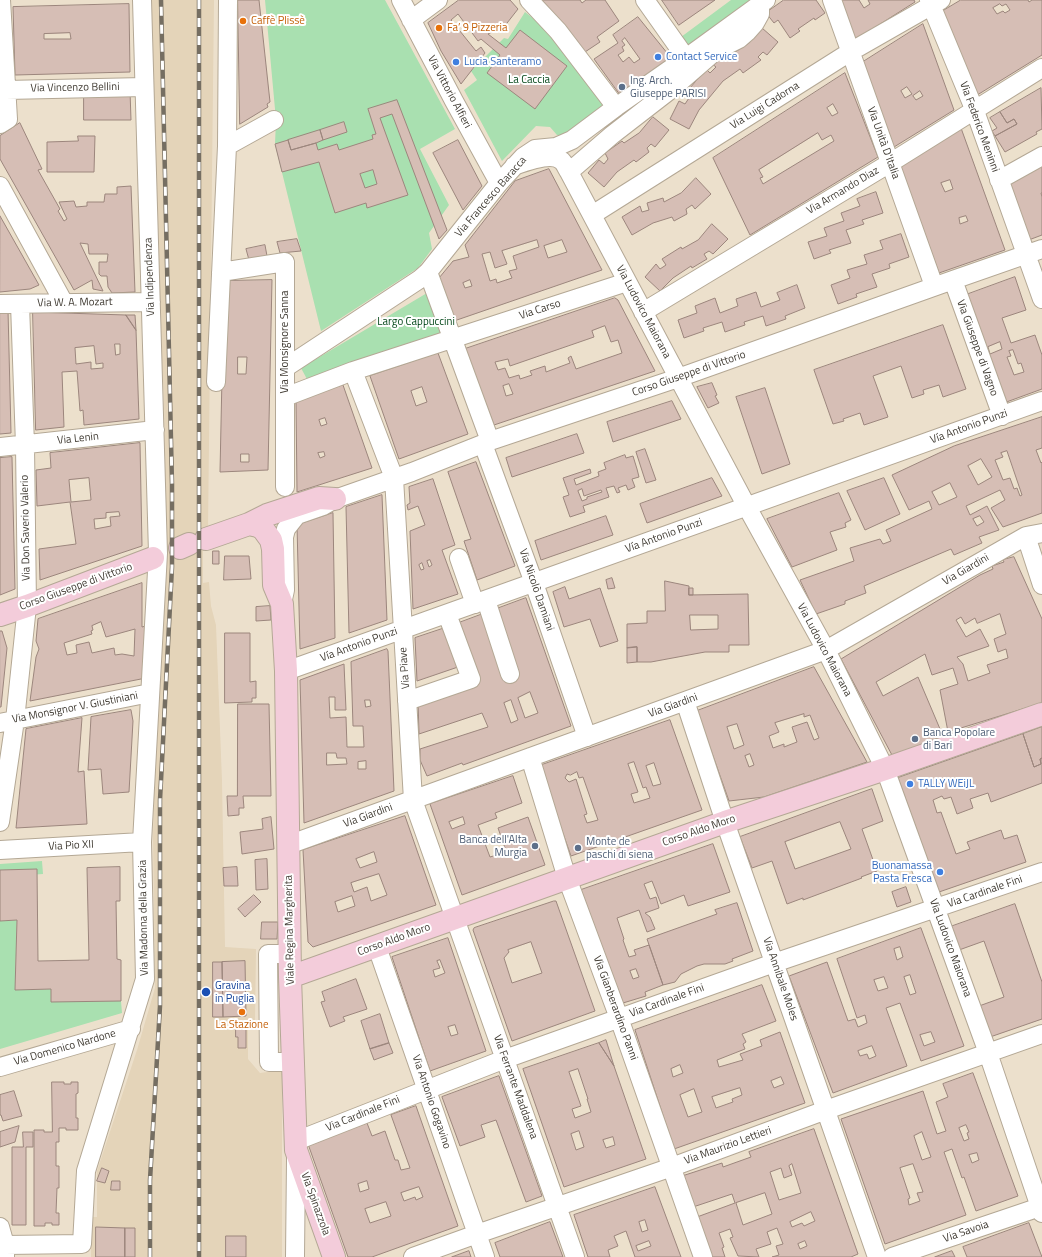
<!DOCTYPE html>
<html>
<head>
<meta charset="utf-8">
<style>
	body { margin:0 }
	canvas { display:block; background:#ece0cc }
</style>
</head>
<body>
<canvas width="1042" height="1257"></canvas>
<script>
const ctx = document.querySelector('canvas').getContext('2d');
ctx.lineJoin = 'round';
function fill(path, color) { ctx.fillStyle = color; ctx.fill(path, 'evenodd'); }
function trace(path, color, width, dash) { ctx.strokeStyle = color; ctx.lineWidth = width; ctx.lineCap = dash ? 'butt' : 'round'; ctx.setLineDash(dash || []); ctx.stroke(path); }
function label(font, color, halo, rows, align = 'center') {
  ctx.font = font + ' "Titillium Web",sans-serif'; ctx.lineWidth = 4; ctx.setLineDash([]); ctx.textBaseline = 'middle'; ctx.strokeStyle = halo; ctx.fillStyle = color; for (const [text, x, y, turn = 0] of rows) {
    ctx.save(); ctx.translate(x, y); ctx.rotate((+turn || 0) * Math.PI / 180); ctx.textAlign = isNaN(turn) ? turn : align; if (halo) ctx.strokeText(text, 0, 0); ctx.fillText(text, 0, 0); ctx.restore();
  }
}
fill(new Path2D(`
	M151 0H214L208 530 207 549 203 551V583L209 582 211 606 216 625 222 781 225 947 256 949 255 1022H248V1059L260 1073 282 1070V1257H91V1217H97V1171L137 1050 155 988 153 837 155 759 162 662 166 535 164 402 158 273Z`), '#e4d4b9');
fill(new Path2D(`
	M265 0H385L455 129 420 149 449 205 429 233 432 249 418 268 321 331 275 144 276 120Z
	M731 0H757L690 49 681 37Z
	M525 12 547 29 603 105 563 135H557L550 127 536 126 502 161 464 90 477 80 471 71 504 38 508 39Z
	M427 293 442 334 308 381 301 368Z
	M42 861 43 874 0 877V864Z
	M17 920 15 990 51 989 121 1001 122 1013 0 1049V921Z`), '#a9e0b0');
const building = new Path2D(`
	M238 0H259L270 102 267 104 268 107 240 124Z
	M459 0H510L518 9 500 32 498 29 488 34 506 48 520 30 567 66 535 109 487 73 500 55 481 39 478 41 458 14 451 20 476 51 481 47 485 53 461 84 441 51 428 23Z
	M541 0H580L582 3 586 0H605L619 21 597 37 600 42 585 52Z
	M662 0H715L679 25Z
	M784 0H816L825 13 815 20 814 18 798 29 800 31 790 38 778 20 774 23 766 13Z
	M841 0H859L864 8 870 4 868 0H914L915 2 855 40Z
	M961 0H1028L1029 2 1032 0H1042V55L974 97 943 11ZM1000 4 1002 6 1006 4 1010 10 1005 13 1003 11 997 14 993 8Z
	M129 4 130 72 15 75 13 7ZM70 33 71 39H44V34Z
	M638 17 672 59 620 95 594 59 618 43 613 35ZM625 38 640 59 634 63 629 57 623 62 618 55 624 51 622 47 625 45 622 41Z
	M923 24 954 110 894 147 863 62ZM907 87 912 94 905 98 901 91ZM920 91 923 96 916 100 913 96Z
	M762 28 778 42 767 55 763 52 758 57 761 60 743 73 740 69 723 81 699 110 689 129 670 119 679 101 685 104 689 98 684 95 706 69 710 73 716 67 711 63 729 50 732 54 749 43Z
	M845 73 878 157 750 235 713 158ZM833 104 838 113 832 116 827 108ZM818 133 822 140 831 135 834 141 763 184 760 178 763 177 759 170Z
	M1041 88 1042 129 1036 132 1037 134 1005 152 995 136 1017 124 1014 119 1007 123 1000 112Z
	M84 91H130L131 120H84Z
	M397 100 447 230 439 239 392 114 380 118 408 195 367 208 366 203 335 213 319 162 282 172 275 144 288 140 291 150 316 143 318 150 337 144 339 150 373 139 372 135 376 134 368 109ZM373 170 377 184 365 188 360 174Z
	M1000 112 1007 123 1014 119 1017 124 995 136 992 131 997 128 990 118Z
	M653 117 669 130 655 147 651 144 647 148 649 152 636 162 634 160 617 172 604 187 588 173 599 160 604 164 608 159 605 153 622 141 624 143 639 133Z
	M344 122 347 132 323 140 320 130Z
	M20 123 42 169 38 170 60 209 58 211 64 221 67 219 59 202 74 201 76 207 87 206V202H104L105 194H117V187L131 186 135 292 112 293 108 287 107 276H101L99 274V262H107L108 254H89L88 244 80 243 103 291 93 289 92 280 74 290 0 159V136Z
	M961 128 1005 250 939 273 900 165ZM950 180 953 189 945 192 941 183ZM966 216 968 221 960 224 959 218Z
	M320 130 323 140 316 143 291 150 288 140Z
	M78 136H95L94 172H47V142L78 141Z
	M458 140 482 186 463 210 433 153Z
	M1042 165V193H1041L1042 197V235L1026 241 1006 185Z
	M549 169 602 270 454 321 439 278 453 261 469 257 465 245 515 181ZM537 240 539 247 513 256 517 269 509 271 512 278 497 283 496 279 490 281 482 254 490 252 495 268 507 264 502 251ZM562 240 567 252 548 258 544 246ZM470 280 472 286 465 288 463 283Z
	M696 178 711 194 695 209 692 205 686 209 687 214 674 221 672 217 653 223 632 235 622 217 640 206 642 212 649 210 647 203 663 198 664 202 681 193Z
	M876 192 883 213 862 220 864 224 846 230 851 243 829 250 831 253 814 259 808 242 827 236 824 228 844 221 841 213 860 206 857 199Z
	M0 216 39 285 30 289 0 292Z
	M712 224 728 239 713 254 709 251 704 254 707 259 692 268 691 266 673 278 660 291 645 277 656 264 660 269 666 265 662 259 681 247 682 249 698 240Z
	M901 234 909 257 889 264 890 268 872 274 877 287 856 294 857 297 838 304 831 285 850 278 847 270 867 264 864 255 883 249 880 241Z
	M297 239 301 251 280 253 277 242Z
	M265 245 267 256 249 260 246 249Z
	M1015 277 1026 310 1002 318 1011 343 1035 335 1042 355V389L1001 404 963 296ZM1000 342 1002 349 990 354 988 347ZM1013 350 1018 364 1021 363 1024 372 1014 375 1007 357 1011 356 1009 351Z
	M272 280 268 470 220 472 224 281ZM238 357H247L246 374H238ZM241 454H249V462H241Z
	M797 285 805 308 785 316 786 319 766 326 763 316 744 322 745 325 725 332 722 322 703 328 704 331 684 338 678 320 697 313 695 306 715 298 720 313 738 306 736 299 756 292 761 307 780 300 777 293Z
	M615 298 618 300 655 371 494 425 465 349ZM605 326 611 342 618 340 622 353 576 369 571 356 568 358 570 363 546 372 545 366 530 371 532 375 520 379 519 375 509 378 505 368 498 370 495 362 508 359 510 366 594 337 592 331ZM509 384 513 394 506 396 503 386Z
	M0 310H8L11 433 0 434Z
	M33 312 126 315 136 330 139 419 84 425 83 410 80 411 77 371 62 372 64 427 36 430ZM115 344H120V354L116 355ZM94 346 96 364 103 363V368L91 369V362L76 364 75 348Z
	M126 315H135L136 330Z
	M943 325 966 389 943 397 939 385 923 390 924 394 912 398 901 366 873 376 888 417 864 425 860 413 843 419 844 421 833 424 814 370Z
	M438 353 468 434 399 459 370 376ZM422 387 427 402 416 406 411 391Z
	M712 383 717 395 715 396 719 403 708 408 697 387Z
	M343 385 372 468 297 492 296 400ZM325 418 327 424 321 426 319 420ZM324 452 325 456 320 458 318 453Z
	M765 388 790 464 762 474 736 397Z
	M672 401 681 419 613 442 607 422Z
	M1042 417V448L1036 450 1041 463 1042 462V513L1003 527 991 508 1005 500 1000 490 966 506 970 515 987 506 999 530 979 537 982 543 954 555 951 549 864 586 866 593 845 601V604L816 614 800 580 854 561 850 548 880 539 883 544 891 541 886 530 932 509 929 501 909 510 892 475 954 446ZM1007 451 1022 495 1020 496 1017 488 1014 489 1010 478 1003 480 995 460 1003 457 1001 453ZM981 459 992 477 978 485 968 466ZM950 483 957 497 939 505 932 492ZM980 516 984 522 977 526 973 519Z
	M577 434 584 453 512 477 506 458Z
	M140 443 142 546 40 580 39 549 76 544 70 502 37 506 36 470 51 468 50 453ZM89 478 91 500 71 502 69 480ZM119 512 120 516 110 517 111 526 95 529 94 519 106 518V513Z
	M645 449 656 480 646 483 636 452Z
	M625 455 626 458 633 456 637 469 639 477 632 479 635 487 628 490 626 485 618 488 620 492 617 493 614 486 606 488 609 497 583 506 585 512 570 517 563 497 569 495 563 478 590 469 591 473 574 479 576 485 599 476 598 472 606 469 604 463ZM582 489 584 496 601 490 602 492 587 497V499L582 501 578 491Z
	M12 457 15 589 0 595V458Z
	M476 462 515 566 477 580 464 541 471 539 448 472Z
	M712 478 722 496 647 523 640 504Z
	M884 478 900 514 865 530 847 491Z
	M433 479 455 545 442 550 458 594 413 609 410 531 425 525 418 506 408 510 407 505 410 503 409 487ZM430 560 432 565 429 567 427 561ZM422 563 424 569 421 570 419 565Z
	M839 493 851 520 845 523 846 527 830 532 837 550 792 567 767 519Z
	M382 495 387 620 349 633 346 507Z
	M333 513 335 638 300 649 297 525Z
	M606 516 613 535 541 560 535 541Z
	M213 551H219V564H213Z
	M225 556H249L251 579 224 580Z
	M1014 557 1042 619V703L948 732 940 690 958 684 953 668 932 675 925 654 876 682 883 696 918 677 943 736 893 757 841 659 980 575 993 569 992 566 1004 562 1003 560ZM1000 614 1006 634 994 639 998 652 1006 649 1008 658 987 665 990 673 968 681 963 664 957 657 989 646 980 629 966 637 956 620 961 617 965 624 975 618 977 623Z
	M612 578 615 588 608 589 606 580Z
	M665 581 689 586V595L748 594 749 645H729V652H705L651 662H637V647L627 648V624L647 623V611H665ZM690 615H718V629L691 630Z
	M142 583V627L149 625 146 678 30 701 36 657 39 649 36 641 38 619ZM101 622 106 637 135 629 134 656 122 654 115 655 114 648 92 653 89 642 76 645 77 653 67 655 64 643 92 634 91 631 93 630 92 626Z
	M565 587 569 599 600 588 618 641 600 647 590 619 564 627 553 592Z
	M689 588H693V595H689Z
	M526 598 571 726 463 765 462 763 427 776 420 760V749L488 727 482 713 419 734 418 701 479 681 456 624ZM530 692 538 713 525 718 518 698ZM511 700 518 720 511 723 504 703Z
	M270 606 271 620 256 621V607Z
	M445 628 458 667 417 681 415 638Z
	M0 631H2L7 648 1 707H0Z
	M225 633H250V682L256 681V698H252V702L225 703Z
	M637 647V662L627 663V648Z
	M387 649 388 651 394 791 304 823 300 680 344 664 346 710H335V697H329L330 718 346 717 347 747H364L363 726H353L351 662ZM365 700H370L371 706 366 707ZM327 753H336L337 758H346L347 764 327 765ZM366 761V769H358V762Z
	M814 667 867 762 764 797 729 801 697 711ZM804 714V717L810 715 819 738 814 740 807 722 792 727 797 742 784 747V744L773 748 769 736 779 732 775 723ZM737 724 744 745 734 749 727 727ZM750 754 754 765 749 767 745 756Z
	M238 704H269L271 796H243L244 808H239V815L228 816 227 796H237Z
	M131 710 133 721 129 792 103 794 101 769 88 770 91 717Z
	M82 718 78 772 84 771 87 824 16 828 26 729Z
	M670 720 702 810 571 856 539 766ZM634 762 643 788 646 787 650 798 634 803 631 794 638 792 628 764ZM654 763 661 784 653 786 646 766ZM577 772 579 778 583 777 598 820 587 823 584 815 587 814 583 801 576 779 569 782 565 778 567 774 570 775Z
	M1042 727V758L1040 759 1041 764 1034 767 1023 734Z
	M1023 734 1034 767 1041 764 1040 759 1042 758V783L991 802 988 793 970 799 973 808 957 814 951 797 944 799 942 796 933 800 937 813 941 812 956 854 970 849 967 842 1001 830 1004 839 1017 835 1026 862 939 892 898 778Z
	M513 776 522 803 495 813 497 818 478 825 490 857 500 854 499 850 505 848 498 828 528 817 545 865 462 895 430 804ZM463 817 465 824 452 829 449 822Z
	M872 789 883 821 862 829 877 871 861 877 862 878 803 900V898L787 904 772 861 752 868 740 837ZM840 822 851 849 795 869 785 842Z
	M405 816 436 905 313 947 308 942 303 850ZM374 852 377 862 360 868 356 859ZM379 874 387 895 371 901 367 887 354 892 351 883ZM352 896 355 906 338 912 335 902Z
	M271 817 274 849 242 854 240 832 263 829 262 819Z
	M713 844 730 892 688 906 684 895 661 904 652 881 644 884 650 899 656 897 659 908 645 913 650 917 655 929 647 932 639 910 617 918 624 939 623 940 629 957 636 955 634 950 649 945 663 985 645 992 646 996 623 1003 581 890ZM636 969 639 977 633 979 630 971Z
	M267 859 268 889 256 890 255 860Z
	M120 867V901H116L117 959 121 960V1001L51 1002V989L15 990 17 920 0 921V870L37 869 38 961 89 960 87 868Z
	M237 867 238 886H224L223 868Z
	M906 887 911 902 897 907 892 892Z
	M254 895 261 902 245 917 238 909Z
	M554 901H556L595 1011 512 1041 473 930 474 928ZM531 942 542 973 512 983 504 958 509 952 508 950Z
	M737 903 753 951 732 959 733 961 725 964H704L697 966 681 974 675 982 663 985 647 939 717 914 715 910Z
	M1015 904 1042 982V1019L990 1037 979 1006 1004 997 984 941 959 950 950 927Z
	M262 922H278L277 939H261Z
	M921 928 964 1046 921 1061 900 1003 886 1008 907 1066 833 1093 789 976 827 962 848 1021 855 1019 858 1027 867 1023 865 1015 857 1018 837 959ZM900 947 903 957 897 960 894 949ZM910 975 916 993 910 995 904 977ZM884 977 888 988 878 991 874 980ZM931 1032 935 1042 924 1046 920 1035ZM872 1046 876 1056 869 1059 867 1054 860 1056 858 1051Z
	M448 938 486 1051 430 1071 392 957ZM440 960 445 973 435 977 433 970 440 968 437 961ZM455 1025 458 1034 451 1036 448 1027Z
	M245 961 246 1016 223 1017 222 962Z
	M213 962H222L223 1017H213Z
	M356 979 367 1009 343 1017 345 1021 330 1027 321 1002 325 1001 322 992Z
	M762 985 776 1021 742 1034 746 1042 743 1044 745 1049 717 1060 719 1067 743 1060 740 1054 762 1046 760 1040 780 1032 805 1103 674 1149 635 1030ZM680 1065 683 1073 673 1077 671 1069ZM781 1077 784 1084 774 1088 771 1081ZM740 1088 742 1095 732 1099 733 1102 716 1108 712 1097ZM694 1089 702 1112 688 1117 680 1095Z
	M380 1014 389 1043 370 1049 361 1021Z
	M236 1025H246V1048H238V1037H236Z
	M606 1040 614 1066 599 1043Z
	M389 1043 393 1053 374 1060 370 1049Z
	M599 1043 614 1066 646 1159 564 1187 523 1069ZM578 1069 588 1099H587L591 1112 575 1118 572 1109 581 1106 569 1072ZM579 1131 584 1147 576 1150 571 1134ZM613 1137 615 1145 606 1148 603 1140Z
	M973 1073 1018 1196 976 1211 964 1177 962 1178 952 1149 944 1152 966 1215 885 1244 841 1119 923 1091 937 1134 946 1131 936 1102 948 1097 943 1084ZM966 1125 969 1132 967 1133 969 1139 964 1141 959 1128ZM922 1132 931 1157 922 1160 914 1136ZM977 1153 979 1160 972 1163 969 1155ZM913 1164 923 1192 917 1193 920 1201 909 1205 908 1199 910 1198 900 1168Z
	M499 1076 542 1196 526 1202 496 1120 481 1125 485 1137 460 1146 442 1097Z
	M52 1082H64V1084H71V1082H78V1093L76 1094V1118H78V1130H66V1128H59V1142H56V1166H59V1188H57L56 1213H59V1225H52V1223H45V1226H34V1130H44V1132H52Z
	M14 1091 22 1116 3 1121 1 1115H0V1095Z
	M416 1106 458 1226 372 1257H348L308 1144 367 1123 372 1136 385 1131 395 1160H398L401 1170 410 1168 391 1115ZM367 1181 369 1189 360 1192 358 1184ZM419 1187 423 1197 416 1200 415 1197 404 1201 401 1193ZM386 1202 391 1216 370 1223 365 1209Z
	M19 1126 15 1142 0 1147V1132Z
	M814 1129 858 1254 851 1257H772L779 1255 776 1246 783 1244 777 1228 767 1232 771 1244 756 1249 759 1257 738 1256 730 1238 733 1237 730 1229 719 1233 724 1247 722 1248 725 1257H712L697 1217 735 1203 732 1194 693 1207 682 1176 722 1163 723 1167 751 1157 749 1152ZM792 1164 801 1193 779 1200 770 1172 781 1168 784 1178 792 1175 789 1166ZM765 1193 772 1214 743 1225 736 1203ZM811 1212 815 1221 804 1226 802 1223 792 1227 790 1222ZM805 1241 807 1246 800 1249 798 1244Z
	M23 1132H33V1147H26V1225H12V1147H23Z
	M102 1168 109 1171 105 1183 97 1181Z
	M112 1181H120V1190H111Z
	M655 1187 681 1257H635L626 1231 614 1236 618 1246 608 1250 610 1257H588L574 1215ZM645 1220 648 1230 642 1232 639 1222ZM649 1241 651 1246 638 1251 636 1246Z
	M550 1222 563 1257H500L495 1243Z
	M1029 1223 1042 1257H967L963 1247Z
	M96 1227 125 1228V1257H96Z
	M125 1228H135V1257H125Z
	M226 1236H246V1257H226Z
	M469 1251 471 1257H452Z
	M952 1251 955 1257H935Z`);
fill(building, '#d6beb5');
trace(building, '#9c867d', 1);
const street = new Path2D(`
	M401 0 454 101 499 183
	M529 0 558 31 616 107
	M645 0 686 58
	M832 0 934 286
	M929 0 975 111 1042 299
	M411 20 438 0
	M6 90 144 87
	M0 124 8 119 1 0
	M227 146 274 120
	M514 166C525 162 552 152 562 161 565 164 567 169 569 172L747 507 826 650 885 769 988 1053 1042 1213
	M569 172 612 135 674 87 712 54 727 45 739 39 747 32 755 23 760 14V4
	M999 180 1042 156
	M0 186 64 303
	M592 215 850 52 941 0
	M221 272 285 262V487
	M428 272 490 441
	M953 280 1002 416
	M0 304 151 302
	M643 312 890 163 1042 68
	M285 368 420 279 428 272 499 183 523 157 535 149 556 147 572 140 616 107 686 58 766 0
	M353 371 394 478 413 800 575 1257
	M216 382 227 146 228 0
	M285 397 353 371 627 282
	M483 444 534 583 587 737
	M0 447 155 430
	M1026 536 1042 585
	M459 558 475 604
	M486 600 510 674
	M282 604 285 590 284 537 286 529 297 515 323 506 335 499 412 472 490 441 678 378 953 280 1042 249
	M286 671 1042 401
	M407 701 471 679 447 614
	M685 701 725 822 877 1257
	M0 723 150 693
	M530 757 567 878 619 1018 703 1257
	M0 822 15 720 27 606 25 445 20 304
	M288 845 826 650 1026 536 1042 533
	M0 850 142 842
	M377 947 485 1257
	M290 954H268L269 1062H293
	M0 1067 131 1029
	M296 1141 505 1059 774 963 1042 872
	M0 1227 5 1245V1256
	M5 1245 82 1244 86 1171 145 979 142 842 158 553 142 0
	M295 1257 296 1159
	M413 1257 477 1234 672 1167 826 1110 1042 1034
	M892 1257 1040 1207`);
const secondary = new Path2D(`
	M249 524 258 526 263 529 271 540 273 549 274 585 282 604 286 671 290 977 296 1150 334 1257
	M206 539 249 524 267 515 319 498 335 499
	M180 548 189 544
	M0 615 27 606 153 558
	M290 977 725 822 885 769 1042 714`);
trace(street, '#b4a895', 20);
trace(secondary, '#b4a895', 24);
trace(street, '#fff', 18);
trace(secondary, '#f3ccda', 22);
const rail = new Path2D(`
	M199 0V1257
	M150 1257V1180L160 1006V800L172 567V484L161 0`);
trace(rail, '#756e62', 4.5);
trace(rail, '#fff', 3, [9]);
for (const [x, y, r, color] of [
	[243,21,4,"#e8710a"],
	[439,28,4,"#e8710a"],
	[658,57,4,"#3f7fe0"],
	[456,62,4,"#3f7fe0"],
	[622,87,4,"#5c6f8a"],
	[915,739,4,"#5c6f8a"],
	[910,784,4,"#3f7fe0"],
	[535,846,4,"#5c6f8a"],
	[578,848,4,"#5c6f8a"],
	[940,872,4,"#3f7fe0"],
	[206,992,5,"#1a4fb4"],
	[242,1012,4,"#e8710a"]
]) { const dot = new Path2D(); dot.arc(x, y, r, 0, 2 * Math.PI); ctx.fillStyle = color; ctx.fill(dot); trace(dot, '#fff', 1.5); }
label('11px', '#c56008', '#fff', [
	["Caffè Plissè",251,21],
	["Fa’ 9 Pizzeria",447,28],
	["La Stazione",242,1025,"center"]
], 'left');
label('11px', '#366cbe', '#fff', [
	["Contact Service",666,57],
	["Lucia Santeramo",464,62],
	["TALLY WEiJL",918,784],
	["Buonamassa",932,866,"right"],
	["Pasta Fresca",932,879,"right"]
], 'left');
label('11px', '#034719', '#fff', [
	["La Caccia",529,80],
	["Largo Cappuccini",416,322]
]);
label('11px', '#4e5e75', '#fff', [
	["Ing. Arch.",630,81],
	["Giuseppe PARISI",630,94],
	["Banca Popolare",923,733],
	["di Bari",923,746],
	["Banca dell'Alta",527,840,"right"],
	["Murgia",527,853,"right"],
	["Monte de",586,842],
	["paschi di siena",586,855]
], 'left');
label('11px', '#413c34', '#fff', [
	["Via Vincenzo Bellini",75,88,-1],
	["Via Vittorio Alfieri",449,92,62],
	["Via Luigi Cadorna",765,106,-32],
	["Via Federico Meninni",979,127,70],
	["Via Unità D'Italia",883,143,70],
	["Via Armando Diaz",843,191,-31],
	["Via Francesco Baracca",491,197,-49],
	["Via Indipendenza",150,277,-92],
	["Via W. A. Mozart",75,303,-1],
	["Via Carso",540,310,-18],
	["Via Ludovico Maiorana",643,312,62],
	["Via Monsignore Sanna",285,342,-90],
	["Via Giuseppe di Vagno",977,348,70],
	["Corso Giuseppe di Vittorio",689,374,-19],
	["Vía Antonio Punzi",969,427,-20],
	["Via Lenin",78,439,-6],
	["Via Don Saverio Valerio",26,528,-91],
	["Vía Antonio Punzi",664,536,-20],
	["Via Giardini",966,570,-30],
	["Corso Giuseppe di Vittorio",76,587,-20],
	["Via Nicolò Damiani",536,590,71],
	["Vía Antonio Punzi",359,645,-20],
	["Via Ludovico Maiorana",824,650,62],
	["Via Piave",405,668,-94],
	["Via Giardini",673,706,-20],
	["Via Monsignor V. Giustiniani",75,708,-11],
	["Via Giardini",368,816,-20],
	["Corso Aldo Moro",699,831,-19],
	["Via Pio XII",71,846,-3],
	["Via Cardinale Fini",985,892,-19],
	["Via Madonna della Grazia",144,918,-91],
	["Viale Regina Margherita",290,930,-91],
	["Corso Aldo Moro",394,940,-20],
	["Via Ludovico Maiorana",950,948,70],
	["Via Annibale Moles",780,979,71],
	["Via Cardinale Fini",667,1001,-20],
	["Via Gianberardino Panni",615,1008,70],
	["Via Domenico Nardone",65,1048,-16],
	["Via Ferrante Maddalena",515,1087,70],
	["Via Antonio Gogavino",431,1102,71],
	["Via Cardinale Fini",363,1114,-22],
	["Via Maurizio Lettieri",728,1146,-20],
	["Via Spinazzola",315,1204,70],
	["Via Savoia",966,1232,-19]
]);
label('11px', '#164399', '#fff', [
	["Gravina",215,986],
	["in Puglia",215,999]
], 'left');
</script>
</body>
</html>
